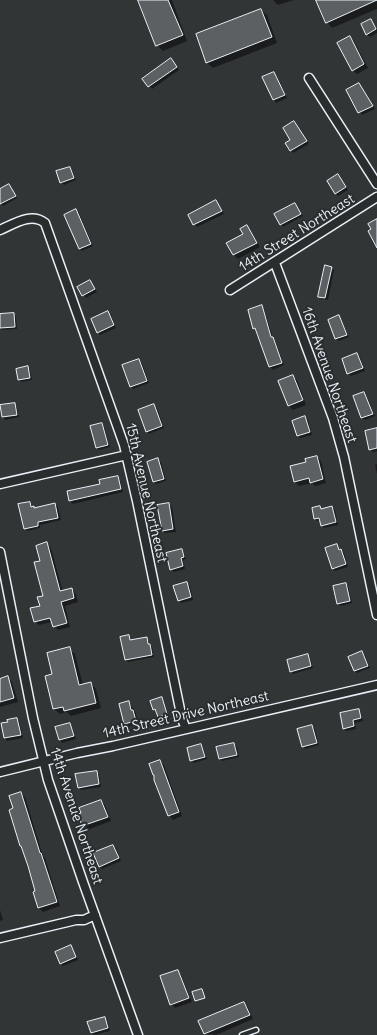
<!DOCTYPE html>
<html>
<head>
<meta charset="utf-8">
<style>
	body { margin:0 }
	canvas { display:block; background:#323536 }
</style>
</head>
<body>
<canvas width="377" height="1035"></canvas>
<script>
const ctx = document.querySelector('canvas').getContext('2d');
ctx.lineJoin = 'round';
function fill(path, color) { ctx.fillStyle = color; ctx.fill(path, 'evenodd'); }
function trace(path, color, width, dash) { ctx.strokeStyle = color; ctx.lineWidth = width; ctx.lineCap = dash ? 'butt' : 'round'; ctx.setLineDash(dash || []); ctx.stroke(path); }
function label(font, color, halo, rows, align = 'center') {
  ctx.font = font + ' Delius,sans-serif'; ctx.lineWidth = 4; ctx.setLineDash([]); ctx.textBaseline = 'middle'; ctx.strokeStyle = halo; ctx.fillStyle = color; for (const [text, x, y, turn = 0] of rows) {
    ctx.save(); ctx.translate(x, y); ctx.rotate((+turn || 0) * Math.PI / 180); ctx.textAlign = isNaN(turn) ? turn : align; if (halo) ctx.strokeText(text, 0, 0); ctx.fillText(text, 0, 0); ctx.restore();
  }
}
fill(new Path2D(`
	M139 0H172L187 41 163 51 157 45Z
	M273 0H294L278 5Z
	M317 0H377V9L332 28 327 22Z
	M261 10 267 15 277 43 213 68 207 63 197 35Z
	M371 20 377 30V33L370 37 367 34Z
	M350 37 354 41 368 68 357 74 352 70Z
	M173 62 179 70 152 89 144 79Z
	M274 73 277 76 287 98 276 103 274 100 264 78Z
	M359 84 375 109 362 115 347 90Z
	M294 122 309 144 293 153 286 143 291 140Z
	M69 168 72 170 76 180 64 185 61 182Z
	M338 175 348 190 338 196 335 193Z
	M9 185 17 198 3 206 0 202V190Z
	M216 201 224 214 197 227 189 215Z
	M295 204 303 216 283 227 281 224Z
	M76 210 79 213 93 246 82 251 80 249Z
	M247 226 251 231 260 247 238 259 234 255Z
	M331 268 334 270 328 300 322 299 319 296Z
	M90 281 97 292 86 298 79 287Z
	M262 307 264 309 273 338 275 340 284 365 273 370 270 367 257 331 254 328Z
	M108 312 111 315 116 328 100 335 98 332Z
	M14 314 16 317 17 329 2 330 0 328V315Z
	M339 317 341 319 349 337 339 341 336 339 329 320Z
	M357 354 360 357 365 371 351 376 348 373Z
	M139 360 142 363 149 383 133 389 131 386Z
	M28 368 30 370 32 380 22 382 19 380Z
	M293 376 297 380 306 405 293 410 289 406Z
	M364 393 366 395 375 416 365 420 362 418Z
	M15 404 17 407 19 417 5 420 3 417 1 406Z
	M154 405 157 408 164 428 149 434 147 431Z
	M305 418 308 420 312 435 300 438 298 436Z
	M102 424 104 427 110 447 99 450 96 447Z
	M377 430V451L373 452 370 449Z
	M317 457 321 461 326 483 315 486 312 483 299 486 295 482 307 463Z
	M158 460 161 462 166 481 156 484 154 482Z
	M377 464V474L375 465Z
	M118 477 120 480 123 492 73 504 70 501 68 492 101 485Z
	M30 503 35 509 55 504 58 507 61 520 40 525V528L28 531 25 528Z
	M169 504 172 507 176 532 165 533 163 531Z
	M320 507 322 509 332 507 335 510 338 525 324 528 322 525 321 521H318L315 519Z
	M47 544 51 548 63 592 72 589 76 594 78 602 65 606 70 627 58 630 54 626 52 622 39 625 35 621 44 596 41 561Z
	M337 545 340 550 344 553 348 567 335 571 332 568Z
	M181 550 184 553 186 559 183 560 185 569 174 572 171 569Z
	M187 584 190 586 193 600 181 603 178 600Z
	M345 584 348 586 352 603 341 606 338 603Z
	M128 636 131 640 146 638 152 647 154 657 128 662 125 660Z
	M69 649 75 654 83 685 91 683 96 689 101 708 71 716 67 712 60 714 54 709 46 677 54 675Z
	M362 653 365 655 370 668 357 673 354 670Z
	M308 655 310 658 313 668 293 674 291 671Z
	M8 678 12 682 18 702 0 707V680Z
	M162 698 164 701 169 717 161 719 154 709Z
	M129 702 136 713 138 724 128 727 125 724 120 705Z
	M359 710 361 713 363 721 355 723 356 729 346 731 344 728Z
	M17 719 19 721 23 738 7 741 5 738 2 724Z
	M70 724 72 727 76 739 62 743 60 740 56 728Z
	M312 726 315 729 319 745 305 749 303 746Z
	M234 744 237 747 239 757 222 761 220 759Z
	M201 745 203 748 207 759 194 763 191 760Z
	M160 761 164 765 182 816 173 820 169 815Z
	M96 772 99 774 101 787 81 790 79 787Z
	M21 793 25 797 43 856 45 858 60 906 43 912 39 908Z
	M101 801 105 805 111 821 87 830 83 826 79 815Z
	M113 846 116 848 121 861 102 869 100 866Z
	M0 910 3 920 0 921Z
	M71 946 73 949 78 960 63 966 61 964 56 953Z
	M177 971 181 975 192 1002 175 1008 171 1004Z
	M244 1003 248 1007 253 1019 216 1035 205 1034 200 1021Z
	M104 1018 107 1021 110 1031 94 1035 91 1033Z`), '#0007');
const building = new Path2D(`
	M138 0H168L183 35 156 46Z
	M316 0H377L326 23Z
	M261 9 272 37 206 63 196 34Z
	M371 19 376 29 366 35 361 24Z
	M350 36 364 64 352 71 337 43Z
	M171 58 177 67 148 87 142 79Z
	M274 72 285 95 273 100 262 77Z
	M359 83 373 106 358 113 346 90Z
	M294 121 307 141 290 151 285 143 290 140 283 128Z
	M70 167 74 178 60 183 56 171Z
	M338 174 346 187 335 194 327 181Z
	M9 184 16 196 0 204V189Z
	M216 200 222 211 193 225 188 215Z
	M295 203 301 214 280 225 274 214Z
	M76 209 91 244 79 249 64 215Z
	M377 219V248L368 231 371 229 368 224Z
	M247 225 257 243 233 255 226 243 243 234 240 229Z
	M325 265 332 267 325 298 318 297Z
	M90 280 95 289 82 296 77 287Z
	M262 305 271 337H273L282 363 269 367 255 328 253 329 248 310Z
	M108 311 114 325 97 333 91 319Z
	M14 313 15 327 0 328V314Z
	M339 315 347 335 335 339 328 320Z
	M357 353 363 368 347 374 342 359Z
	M139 359 147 381 130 387 122 365Z
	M28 366 30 378 18 380 16 369Z
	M293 375 303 400 288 406 278 381Z
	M364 392 373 414 361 418 353 396Z
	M15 403 17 415 2 417 0 405Z
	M154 404 162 426 146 432 138 410Z
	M305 416 310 432 297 436 292 421Z
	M102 423 108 445 96 448 90 426Z
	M377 428V448L369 450 365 431Z
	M317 456 323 479 310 483 309 478 294 482 290 466 306 462 305 459Z
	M158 458 164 479 153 482 147 462Z
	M118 476 121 489 69 501 67 491 100 484 99 480Z
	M30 502 31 507 34 506V508L55 503 58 518 38 522V526L24 529 18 504Z
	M169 503 173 529 162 531 157 505Z
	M320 506 321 509 332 506 336 522 321 526 319 518 314 519 312 508Z
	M47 542 60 591 72 588 74 598 61 602 67 623 53 627 50 618 34 622 30 608 40 606 37 597 43 596 34 562 40 561 36 546Z
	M337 544 339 550 341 549 346 564 332 569 325 548Z
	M182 549 184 557 181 558 183 566 170 570 166 553Z
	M187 582 191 597 178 601 173 586Z
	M346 583 350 601 337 604 333 586Z
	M129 635 130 640 147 637 148 644H150L152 655 125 660 120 637Z
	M70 647 79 685 91 682 96 703 64 711 63 707 53 709 45 676 52 674 47 653Z
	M362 651 368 666 354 671 348 657Z
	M308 654 311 666 290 672 287 660Z
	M8 676 14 698 0 702V679Z
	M162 697 167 714 158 717 155 709 153 710 150 701Z
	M129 701 131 710H133L136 721 124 724 119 704Z
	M359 709 361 718 353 720 354 726 343 729 340 713Z
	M17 718 21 735 4 738 1 723 8 722 7 720Z
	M70 723 74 736 59 740 55 727Z
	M312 725 317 743 302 747 297 729Z
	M234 743 237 755 219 759 216 747Z
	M201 744 205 757 190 761 187 748Z
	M160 760 179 812 168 816 154 780V775H153L149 764Z
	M97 771 99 784 78 788 75 774Z
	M21 792 40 853H41L57 902 38 908 33 892 35 891 28 866 21 846H20L9 810 13 808 9 796Z
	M101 800 108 817 82 826 78 814 81 813 79 808Z
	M113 845 119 858 99 867 93 853Z
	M71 945 76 957 60 964 55 952Z
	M178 970 189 998 170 1005 160 976Z
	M202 989 205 998 195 1001 192 992Z
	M244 1002 250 1015 204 1034 198 1021Z
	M105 1017 108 1028 91 1033 87 1022Z`);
fill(building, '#5c6063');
trace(building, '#e8f1f8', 1);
const service = new Path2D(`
	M242 1035 256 1030`);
const minor = new Path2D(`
	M309 78 377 184
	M0 230C14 224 31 212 45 223L124 445 137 501 182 719 186 729
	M275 263 333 418 344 457 377 615
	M230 290 377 197
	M0 484 127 455
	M0 552 33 718 48 780 83 882 138 1035
	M0 772 77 753 113 746 377 685
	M0 938 76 920H84L95 915`);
trace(service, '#e8f1f8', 7);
trace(minor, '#e8f1f8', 11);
trace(service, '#2a2d2e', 4);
trace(minor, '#2a2d2e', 8);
label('14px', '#e8f1f8', '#2a2d2e', [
	["14th Street Northeast",297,233,-32],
	["16th Avenue Northeast",329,375,71],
	["15th Avenue Northeast",146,493,77],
	["14th Street Drive Northeast",186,715,-13],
	["14th Avenue Northeast",76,816,72]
]);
</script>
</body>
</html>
